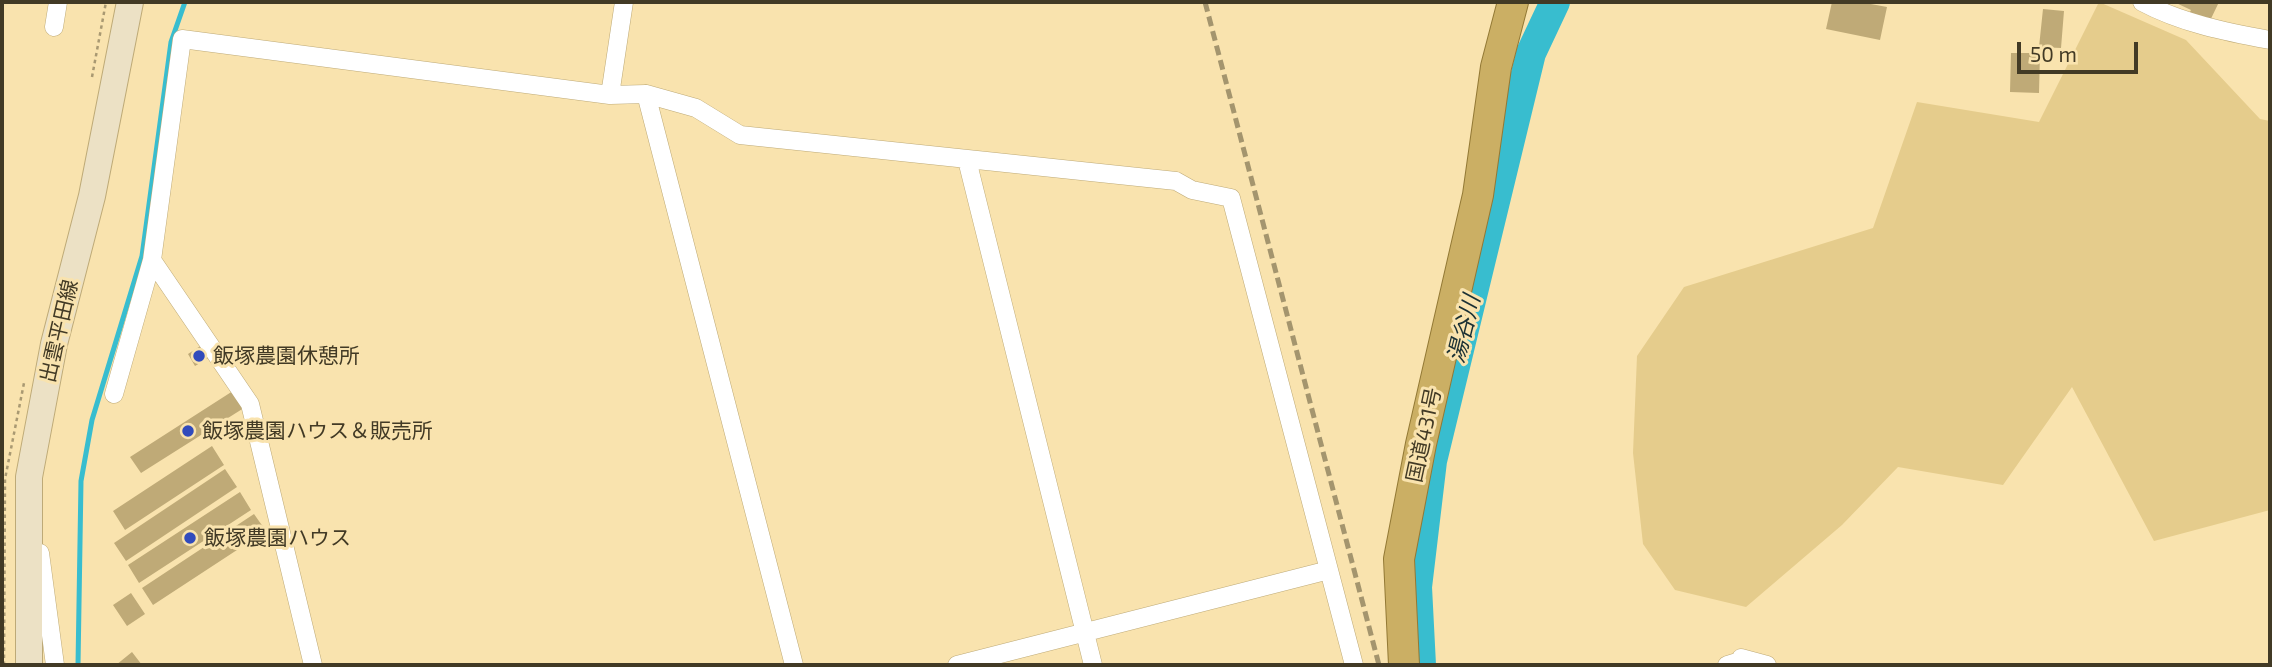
<!DOCTYPE html>
<html>
<head>
<meta charset="utf-8">
<style>
	body { margin:0 }
	#map { position:relative; width:2272px; height:667px; overflow:hidden; background:#f9e3ae; font-family:"Exo 2",sans-serif }
	canvas { display:block }
	.frame { position:absolute; inset:0; border:4px solid #423a25; pointer-events:none }
	.scale { position:absolute; left:2017px; top:42px; width:121px; height:32px; box-sizing:border-box; border:4px solid #423a25; border-top:0; padding-left:9px; font-size:21px; line-height:24px; white-space:nowrap; color:#423a25; -webkit-text-stroke:5px #f9e3ae; paint-order:stroke }
</style>
</head>
<body>
<div id="map">
<canvas width="2272" height="667"></canvas>
<div class="frame"></div>
<div class="scale">50 m</div>
</div>
<script>
const ctx = document.querySelector('canvas').getContext('2d');
ctx.lineJoin = 'round';
function fill(path, color) { ctx.fillStyle = color; ctx.fill(path, 'evenodd'); }
function trace(path, color, width, dash) { ctx.strokeStyle = color; ctx.lineWidth = width; ctx.lineCap = dash ? 'butt' : 'round'; ctx.setLineDash(dash || []); ctx.stroke(path); }
function label(font, color, halo, rows, align = 'center') {
  ctx.font = font + ' "Exo 2","Noto Sans JP",sans-serif'; ctx.lineWidth = 6; ctx.setLineDash([]); ctx.textBaseline = 'middle'; ctx.strokeStyle = halo; ctx.fillStyle = color; for (const [text, x, y, turn = 0] of rows) {
    ctx.save(); ctx.translate(x, y); ctx.rotate((+turn || 0) * Math.PI / 180); ctx.textAlign = isNaN(turn) ? turn : align; if (halo) ctx.strokeText(text, 0, 0); ctx.fillText(text, 0, 0); ctx.restore();
  }
}
fill(new Path2D(`
	M2099 2 2186 40 2260 119 2270 121V510L2154 541 2072 387 2003 485 1898 467 1842 525 1746 607 1675 590 1643 544 1633 453 1637 356 1684 287 1873 228 1917 102 2039 122Z`), '#e5cc8c');
trace(new Path2D(`
	M78 665 81 481 92 420 142 256 171 42 185 2`), '#38bdcf', 5);
trace(new Path2D(`
	M1421 665 1417 587 1432 461 1531 53 1555 2`), '#38bdcf', 30);
fill(new Path2D(`
	M1832 2H1860L1887 7 1880 40 1826 29Z
	M2174 2H2219L2207 27 2187 17 2191 10Z
	M2043 9 2064 11 2061 48 2039 47Z
	M2011 53H2040L2039 93 2010 92Z
	M202 345 210 357 195 366 188 354Z
	M236 389 247 406 141 473 130 457Z
	M212 446 224 465 125 530 113 511Z
	M225 469 237 487 126 561 114 543Z
	M240 492 251 510 139 583 128 565Z
	M254 514 266 531 153 605 142 588Z
	M131 593 145 614 127 626 113 605Z
	M132 652 142 665H116Z`), '#bfaa77');
const minor = new Path2D(`
	M2142 2C2181 23 2226 32 2270 40
	M54 27 58 2
	M646 94 794 665
	M610 95 624 2
	M967 160 1093 665
	M152 260 250 404 313 665
	M114 394 152 260 182 39 610 95 646 94 696 108 740 135 1176 181 1192 190 1231 198 1354 665
	M40 553 55 665
	M957 665 1329 570
	M1727 665 1740 661 1741 658 1767 665`);
const secondary = new Path2D(`
	M29 665V477L54 344 92 196 130 2`);
const trunk = new Path2D(`
	M1404 665 1399 559 1421 444 1478 195 1496 67 1513 2`);
trace(minor, '#beaa77', 19);
trace(secondary, '#beaa77', 28);
trace(trunk, '#937935', 32);
trace(new Path2D(`
	M92 77 106 2
	M4 665 5 479 24 383`), '#a99972', 2.5, [3.5, 3.5]);
trace(minor, '#fff', 18);
trace(secondary, '#ece1c5', 26);
trace(trunk, '#cbaf64', 30);
trace(new Path2D(`
	M1205 2 1379 665`), '#a4956e', 5, [10, 5]);
for (const [x, y, r, color] of [
	[199,356,7,"#314bbc"],
	[188,431,7,"#314bbc"],
	[190,538,7,"#314bbc"]
]) { const dot = new Path2D(); dot.arc(x, y, r, 0, 2 * Math.PI); ctx.fillStyle = color; ctx.fill(dot); trace(dot, '#f9e3ae', 2.5); }
label('21px', '#423a25', '#f9e3ae', [
	["出雲平田線",59,331,-77],
	["国道431号",1424,435,-78]
]);
label('21px', '#423a25', '#f9e3ae', [
	["飯塚農園休憩所",213,356],
	["飯塚農園ハウス＆販売所",202,431],
	["飯塚農園ハウス",204,538]
], 'left');
label('italic 23px', '#1a3034', '#f9e3ae', [
	["湯谷川",1464,329,-76]
]);
</script>
</body>
</html>
